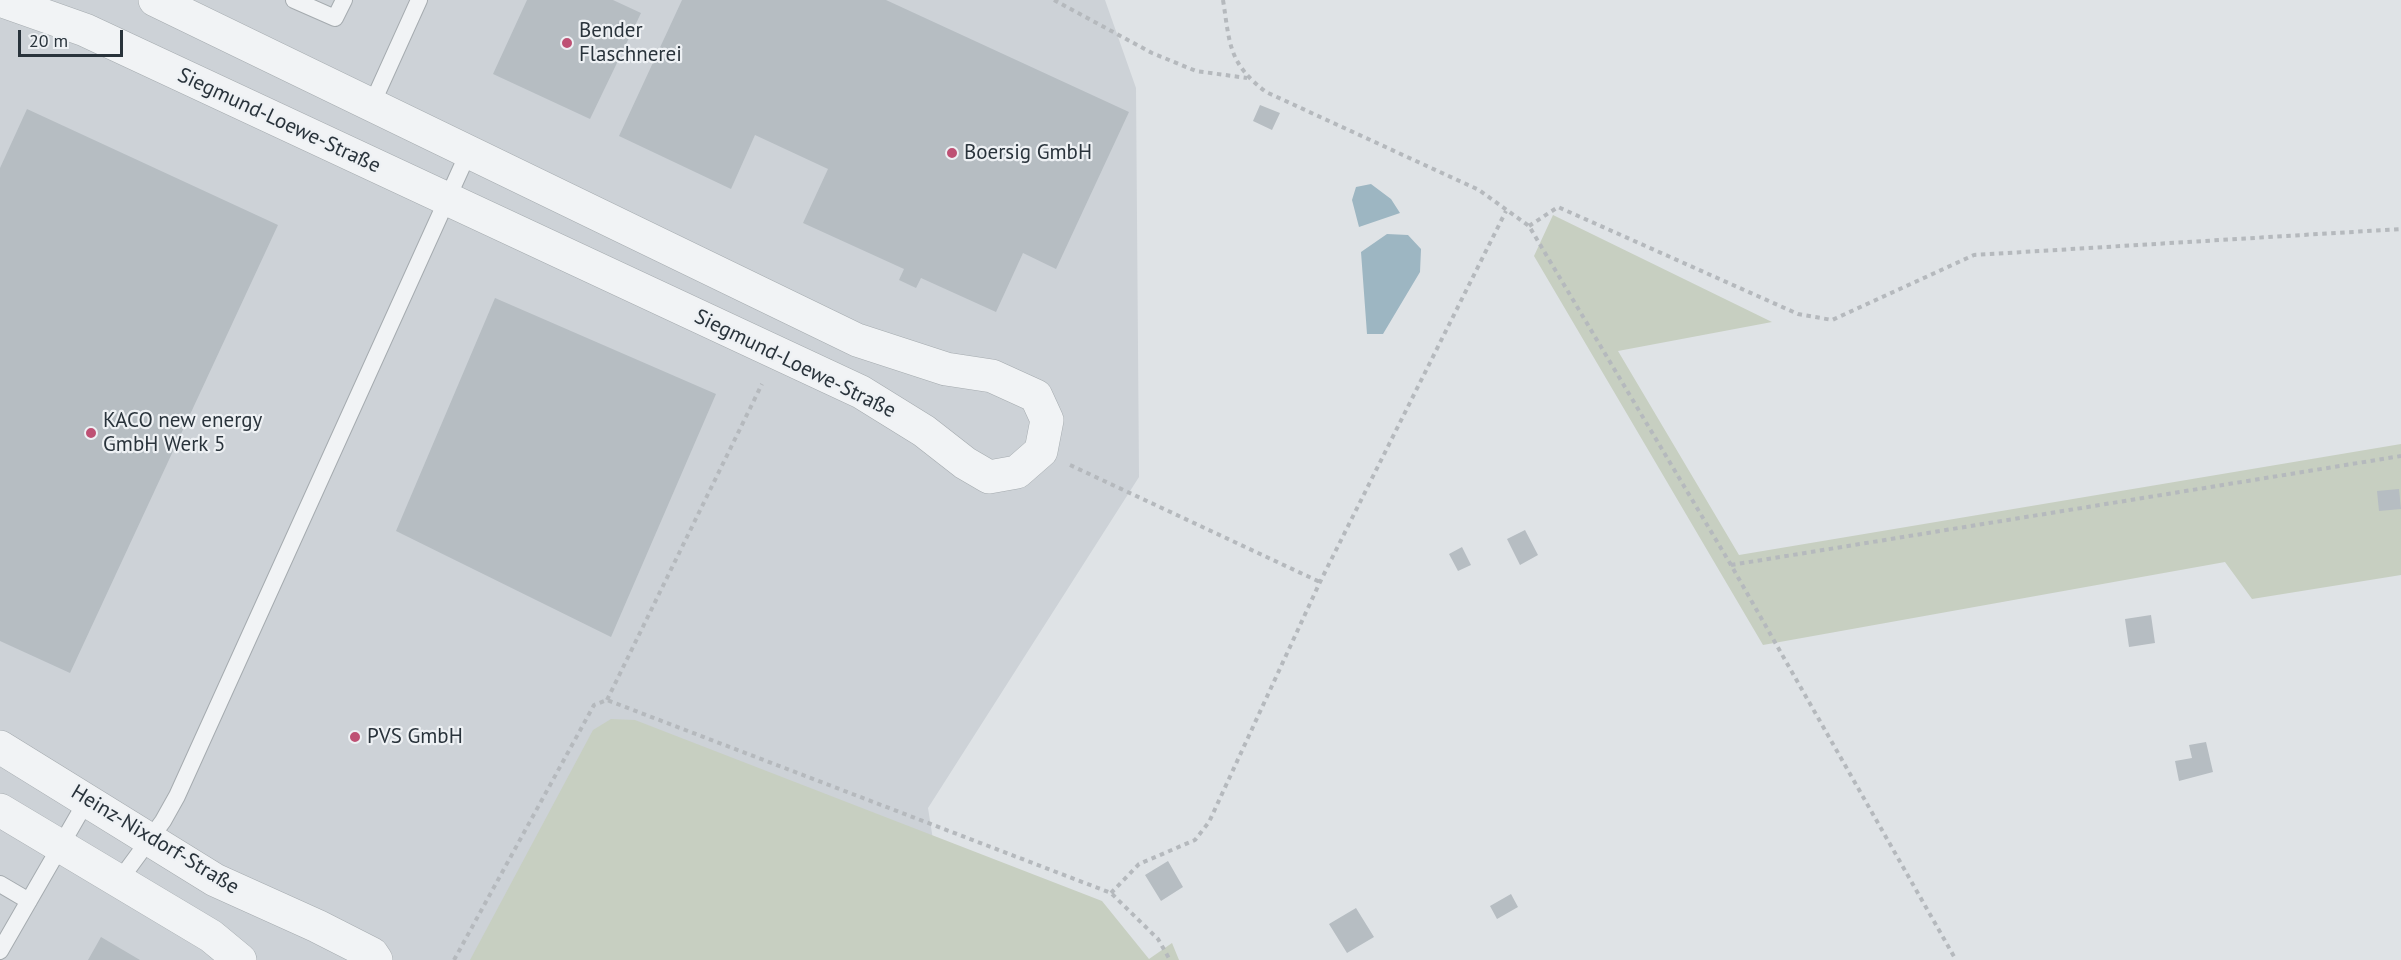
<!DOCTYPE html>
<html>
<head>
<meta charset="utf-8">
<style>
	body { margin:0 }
	#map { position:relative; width:2401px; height:960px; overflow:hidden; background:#dfe3e6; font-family:"PT Sans",sans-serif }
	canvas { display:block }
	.scale { position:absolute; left:18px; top:30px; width:105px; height:27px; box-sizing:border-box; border:3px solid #29333b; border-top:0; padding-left:8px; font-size:18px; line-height:21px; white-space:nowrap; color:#29333b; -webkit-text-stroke:4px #eef1f4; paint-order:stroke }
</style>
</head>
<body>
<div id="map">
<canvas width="2401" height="960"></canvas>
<div class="scale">20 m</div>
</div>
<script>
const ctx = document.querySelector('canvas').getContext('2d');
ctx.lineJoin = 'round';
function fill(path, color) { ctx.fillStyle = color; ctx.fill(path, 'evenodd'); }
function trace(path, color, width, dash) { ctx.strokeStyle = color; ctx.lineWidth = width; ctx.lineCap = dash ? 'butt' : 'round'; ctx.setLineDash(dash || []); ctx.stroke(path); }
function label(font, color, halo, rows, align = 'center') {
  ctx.font = font + ' "PT Sans",sans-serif'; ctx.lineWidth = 4.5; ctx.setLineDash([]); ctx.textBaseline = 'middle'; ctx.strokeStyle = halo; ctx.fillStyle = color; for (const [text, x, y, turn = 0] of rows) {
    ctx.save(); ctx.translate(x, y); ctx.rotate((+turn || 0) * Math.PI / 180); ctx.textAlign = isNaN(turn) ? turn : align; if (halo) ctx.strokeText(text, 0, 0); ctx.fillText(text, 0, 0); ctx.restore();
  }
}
fill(new Path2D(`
	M0 0H1105L1136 88 1139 477 928 808 952 960H0Z`), '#cdd2d7');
fill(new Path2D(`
	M1553 215 1772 322 1618 351 1739 555 2401 444V575L2252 599 2225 562 1763 645 1534 256Z
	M611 719 635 720 1102 901 1149 959 1172 943 1179 960H470L593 730Z`), '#c7cfc1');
fill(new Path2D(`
	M1371 184 1391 199 1400 213 1359 227 1352 200 1356 187Z
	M1387 234 1408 235 1421 249 1420 272 1383 334H1367L1361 252Z`), '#9db6c2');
fill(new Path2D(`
	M527 0H613L641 13 590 119 493 74Z
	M682 0H886L1129 112 1056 269 1023 253 996 312 921 278 916 288 899 280 904 269 803 223 828 169 755 135 731 189 619 136Z
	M1260 105 1280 113 1272 130 1253 121Z
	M27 109 278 225 70 673 0 641V168Z
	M495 298 716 394 611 637 396 531Z
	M2399 489 2401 509 2379 511 2377 491Z
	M1525 530 1538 555 1520 565 1507 539Z
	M1462 547 1471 565 1458 571 1449 554Z
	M2151 615 2155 643 2129 647 2125 619Z
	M2206 742 2213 772 2179 781 2175 761 2192 758 2189 745Z
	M1168 861 1183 887 1161 901 1145 875Z
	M1511 894 1518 907 1497 919 1490 906Z
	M1356 908 1374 937 1347 953 1329 924Z
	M101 937 140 960H88Z`), '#b6bdc2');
const lane = new Path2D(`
	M294 0 335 18 344 0
	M372 104 419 0
	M119 881 163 821 177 796 469 151
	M0 884 29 901
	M0 951 87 800`);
const street = new Path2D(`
	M0 0 85 30 861 392 924 431 965 463 989 477 1017 472 1041 451 1047 420 1036 396 992 376 946 369 857 340 155 0
	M0 747 215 880 317 926 372 954 376 960
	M0 810 211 936 240 960`);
trace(lane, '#a5abaf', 18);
trace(street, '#a5abaf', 34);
trace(new Path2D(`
	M1054 0 1152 53 1196 71 1247 78
	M1223 0C1230 44 1228 63 1266 92L1479 190 1529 226 1731 565 1956 960
	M1529 226 1558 207 1798 314 1832 320 1974 255 2401 229
	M1070 465 1320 582
	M1731 565 2401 456
	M607 700 762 384
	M1111 893 1139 864 1195 840 1209 822 1320 582 1506 211
	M454 960 594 705 607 700 1111 893 1158 939 1170 960`), '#b5b9bd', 4, [4.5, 4.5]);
trace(lane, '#f1f3f5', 16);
trace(street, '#f1f3f5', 33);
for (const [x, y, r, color] of [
	[567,43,6,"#be5174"],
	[952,153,6,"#be5174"],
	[91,433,6,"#be5174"],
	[355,737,6,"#be5174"]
]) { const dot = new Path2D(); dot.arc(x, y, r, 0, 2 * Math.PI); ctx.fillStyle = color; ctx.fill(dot); trace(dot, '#eef1f4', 2); }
label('21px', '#29333b', '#eef1f4', [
	["Bender",579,31],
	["Flaschnerei",579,55],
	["Boersig GmbH",964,153],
	["KACO new energy",103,421],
	["GmbH Werk 5",103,445],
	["PVS GmbH",367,737]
], 'left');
label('21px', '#29333b', '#eef1f4', [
	["Siegmund-Loewe-Straße",279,121,25],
	["Siegmund-Loewe-Straße",795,364,26],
	["Heinz-Nixdorf-Straße",155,840,31]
]);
</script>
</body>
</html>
